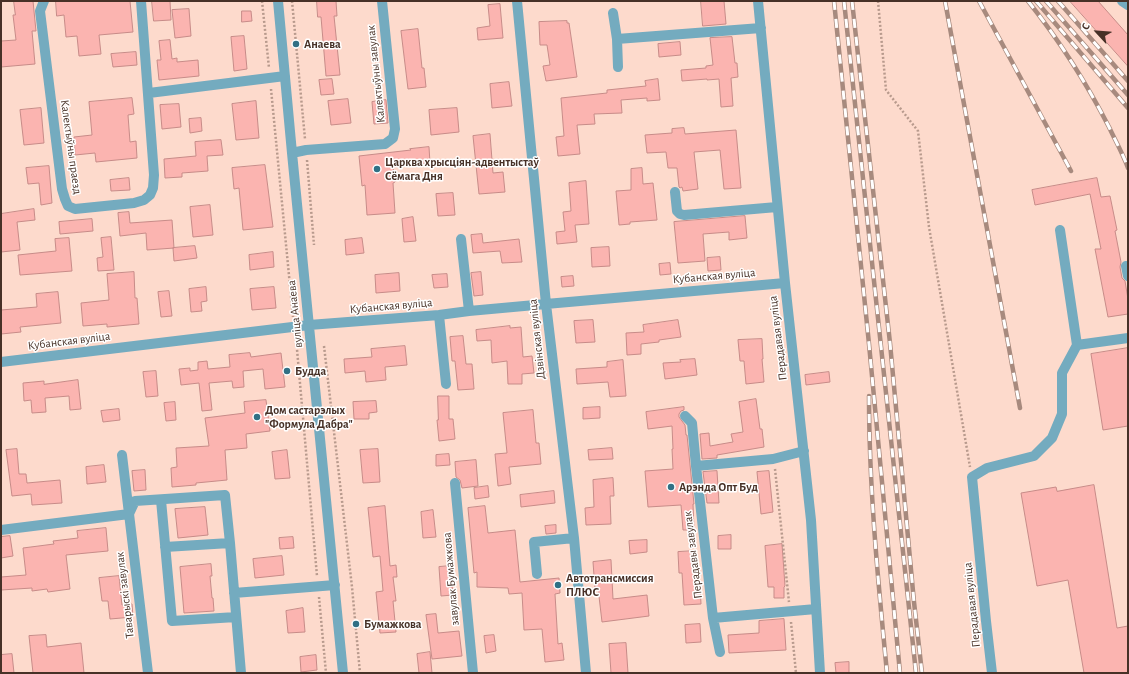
<!DOCTYPE html>
<html>
<head>
<meta charset="utf-8">
<style>
	body { margin:0 }
	#map { position:relative; width:1129px; height:674px; overflow:hidden; background:#fddacc; font-family:"Alegreya Sans",sans-serif }
	canvas { display:block }
	.frame { position:absolute; inset:0; border:2px solid #473127; pointer-events:none }
	.north { position:absolute; left:1077px; top:12px; width:40px; height:40px; -webkit-text-stroke:3px #fff; paint-order:stroke; rotate:296deg; font-size:11px; font-weight:700; line-height:16px; text-align:center; color:#473127 }
	.north::after { content:''; display:block; margin:auto; width:14px; height:18px; background:#473127; clip-path:polygon(50% 0,100% 100%,50% 72%,0 100%) }
</style>
</head>
<body>
<div id="map">
<canvas width="1129" height="674"></canvas>
<div class="frame"></div>
<div class="north">С</div>
</div>
<script>
const ctx = document.querySelector('canvas').getContext('2d');
ctx.lineJoin = 'round';
function fill(path, color) { ctx.fillStyle = color; ctx.fill(path, 'evenodd'); }
function trace(path, color, width, dash) { ctx.strokeStyle = color; ctx.lineWidth = width; ctx.lineCap = dash ? 'butt' : 'round'; ctx.setLineDash(dash || []); ctx.stroke(path); }
function label(font, color, halo, rows, align = 'center') {
  ctx.font = font + ' "Alegreya Sans",sans-serif'; ctx.lineWidth = 3; ctx.setLineDash([]); ctx.textBaseline = 'middle'; ctx.strokeStyle = halo; ctx.fillStyle = color; for (const [text, x, y, turn = 0] of rows) {
    ctx.save(); ctx.translate(x, y); ctx.rotate((+turn || 0) * Math.PI / 180); ctx.textAlign = isNaN(turn) ? turn : align; if (halo) ctx.strokeText(text, 0, 0); ctx.fillText(text, 0, 0); ctx.restore();
  }
}
const building = new Path2D(`
	M14 1H33L36 31H32L35 64 1 67V41L16 40 13 15H15Z
	M56 1H130L133 32 99 35 101 54 79 56 77 36 66 37 64 15 57 16Z
	M152 1H170L171 20 154 21Z
	M317 1H336L337 16H334L340 75 326 76 321 17H318Z
	M701 1H724L726 24 703 26Z
	M1070 1H1098L1128 35V66Z
	M500 4 503 38 478 40 477 28 490 26 488 5Z
	M189 9 191 36 175 38 172 10Z
	M242 11H251L252 21 242 22Z
	M567 21V23H569L577 77 546 81 543 66 550 65 547 45H540L539 22Z
	M418 29 422 68H424L426 87 408 89 401 31Z
	M244 36 247 69 234 71 231 37Z
	M732 37 735 63H737L738 77 731 78 733 106 721 107 719 79 707 80V79L682 81 681 70 706 68V66L713 65 710 38Z
	M170 40 172 59 177 58V62L198 60 199 76 159 80 157 60H161L159 41Z
	M680 42 681 55 659 57 658 44Z
	M136 52 137 65 113 67 111 54Z
	M332 79 334 94 321 95 319 80Z
	M658 79 660 100 647 101V98L621 100 622 113 594 114 595 124 577 125 580 154 558 156 556 137 564 136 561 98 607 93V90L646 86 645 81Z
	M509 82 512 106 492 108 490 84Z
	M132 98 134 114 128 115 130 142 136 141 137 158 96 162 95 153 75 155 74 137 92 135 89 102Z
	M348 99 351 123 331 125 328 101Z
	M386 100 388 123 374 124 372 102Z
	M256 101 259 138 236 140 232 104Z
	M179 104 181 127 162 129 160 105Z
	M41 108 44 143 24 145 20 110Z
	M457 108 459 132 431 135 429 110Z
	M201 118 202 131 190 133 189 119Z
	M684 128 685 134 736 130 741 188 724 189 720 150 694 152 698 189 683 191 682 187 680 188 679 187 677 168H668L666 152 647 153 645 135 672 133V129Z
	M490 134 493 173 503 172 505 192 479 194 473 136Z
	M221 140 223 155 207 156 208 171 182 173V177L165 178 164 159 196 156 195 142Z
	M429 147 430 163 393 167 395 182 393 183 395 213 367 215 365 185 362 186 359 156 411 150 410 149Z
	M265 165 273 227 243 230 239 188 234 189 232 168Z
	M49 166 52 203 41 205 39 183 28 184 26 168Z
	M642 168 643 184 653 183 657 220 630 222V224L619 225 616 191 631 190V169Z
	M129 178 130 190 111 191 110 180Z
	M1097 178 1101 197 1110 196 1117 230 1115 231 1121 262 1120 267 1122 278 1125 281 1128 299V314L1108 317 1095 249H1101L1090 194 1035 205 1032 190Z
	M586 181 589 224 575 225 577 242 557 244 556 232 565 231 563 212 571 211 569 183Z
	M453 193 455 215 438 216 436 194Z
	M210 205 213 235 193 237 190 207Z
	M34 209 35 220 17 222 20 250 1 252V214Z
	M129 212 130 223 172 220 174 248 147 250 146 233 120 236 118 213Z
	M745 216 747 238 729 240V232L703 234 705 261 678 263 674 222Z
	M413 217 416 241 404 242 402 219Z
	M92 219 93 231 60 234 59 222Z
	M482 234 483 243 519 239 522 262 502 263 500 251 473 253 471 235Z
	M111 237 114 270 98 271 97 258 103 257 101 238Z
	M69 238 72 271 20 275 18 255 56 251 55 239Z
	M362 238 364 253 346 255 345 240Z
	M195 246 197 258 174 261 173 248Z
	M609 247 610 266 592 267 591 248Z
	M273 252 274 267 250 270 249 255Z
	M720 257 721 270 708 271 707 258Z
	M670 263 671 274 660 275 659 264Z
	M134 272 135 298H137L139 324 107 327V324L83 326 81 303 109 300 107 274Z
	M481 272 483 295 474 296 471 273Z
	M399 273 400 291 376 293 375 275Z
	M447 274 448 287 434 288 432 275Z
	M573 276 574 286 562 287 561 277Z
	M206 287 207 301 201 302 202 311 191 312 189 289Z
	M274 287 276 308 252 310 250 289Z
	M169 291 172 316 161 317 158 292Z
	M58 292 61 323 20 327 21 332 1 334V310L37 307 36 294Z
	M593 320 595 342 576 343 574 321Z
	M678 320 681 337 659 340V342L641 344V354L627 355 626 333 644 332 643 325Z
	M510 326V328L521 327 523 357 532 356 534 373 522 374V384H508L507 361 492 363 491 340 477 341 476 330Z
	M463 336 466 364H472L474 389 458 390 455 361H452L450 337Z
	M762 339 763 359H762L764 382 746 384 744 361H740L738 340Z
	M405 346 407 365 385 367 386 380 366 382 365 371 345 373 344 359 372 357 371 349Z
	M1128 348V426L1103 430 1091 354Z
	M250 353 251 357 281 353 285 387 265 389 263 369 243 371 244 387 233 388 232 381 209 383 212 410 202 411 199 383 181 385 179 369 190 368V371L198 370V362L207 361 208 369 230 367 229 355Z
	M695 359 697 375 665 379 663 363 681 362 680 360Z
	M623 360 626 396 610 397 608 382 577 384 576 369 607 367V362Z
	M156 371 158 396 146 397 143 372Z
	M829 372 830 382 806 385 805 375Z
	M78 380 81 409 70 410 69 396 45 398 46 412 32 413 31 400 24 401 23 383 44 381V384Z
	M438 396H449V419H453L455 439 439 441 437 420H438Z
	M756 399 760 429H762L764 447 717 455V458L702 459 700 434 709 433 710 446 733 442 731 434 743 432 739 402Z
	M266 400 270 431 246 434 247 448 225 450 227 480 196 483V485L172 487 171 468 177 467 176 448 209 446 205 418 245 413 244 402Z
	M376 401 377 412 369 413V419H354L353 402Z
	M175 402 176 420 166 421 164 403Z
	M600 407V418L583 419V408Z
	M684 407V410L681 411 679 414V417L685 425 686 435H687L694 504H693L694 530H683L681 505 648 507 645 471 673 469 672 449H673L672 426 648 429 646 412Z
	M119 409 120 420 103 422 101 411Z
	M533 410 536 443H539L541 464 509 467 511 484 498 486 495 454 507 453 503 413Z
	M612 448 613 459 589 460 588 450Z
	M17 449 19 474H26L27 483 60 480 62 503 32 505 31 494 12 496 6 450Z
	M378 449 380 482 363 483 360 450Z
	M287 450 290 478 275 479 272 452Z
	M449 454 450 465 436 466V455Z
	M476 460 478 486 462 488 460 480 456 477 455 462Z
	M104 465 106 482 87 484 86 467Z
	M145 470 146 490 134 491 132 471Z
	M717 471 719 503H707L703 472Z
	M769 471 773 512 761 514 757 472Z
	M613 478 614 496H610L611 524 586 525 585 508 594 507 593 480Z
	M1094 485 1117 628 1128 626V673H1084L1068 580 1037 586 1021 493 1056 487 1057 491Z
	M488 486 489 497 475 499 474 488Z
	M554 491 555 503 521 507 520 495Z
	M385 506 390 566 396 565 397 577H393L396 601H393L396 632 380 633 376 592 383 591 380 556 373 557 368 508Z
	M485 506 488 533 515 530 520 582 559 578 560 593 555 594 558 644 562 643 564 660 545 662 542 629 524 630 522 593 509 594 508 588 477 587V572L474 573 468 508Z
	M205 507 208 535 178 538 175 509Z
	M433 510 436 537 423 538 421 512Z
	M556 525V533L546 534 545 526Z
	M106 528 108 551 66 555 70 589 48 592 47 589 32 591V588L1 590V577L26 575 23 548 54 544 53 541 78 538 77 531Z
	M731 535V549H718V536Z
	M10 536 13 556 1 558V537Z
	M293 537 294 548 280 549 279 538Z
	M647 540V552L630 554 629 541Z
	M782 544 785 586 784 587V598H774V587H768L765 546Z
	M695 551 697 585H700L701 604 684 605 682 573H679L678 552Z
	M282 556 284 575 255 578 253 559Z
	M611 560 613 599 647 595 649 616 602 622 598 588 595 589 593 562Z
	M211 564 212 576H210L212 598H213L214 611 184 613 180 567Z
	M450 566 453 595 441 596 439 567Z
	M119 576 122 605 132 604 133 617 110 619 108 601H102L99 578Z
	M303 608 305 632 288 633 286 611Z
	M436 614 438 633 459 631 462 656 432 659 426 615Z
	M784 619 786 650 729 653 728 635 759 633V621Z
	M700 624 701 642 686 643 685 625Z
	M46 635 47 647 81 643 84 673H33L29 636Z
	M494 635 496 651 486 653 484 636Z
	M626 643 628 673H611L609 644Z
	M430 652 432 673H419L417 654Z
	M12 654 14 673H1V655Z
	M316 655 317 670 301 672 300 657Z
	M849 662V673H836L835 663Z`);
fill(building, '#fbb4b0');
trace(building, '#c78b88', 1);
trace(new Path2D(`
	M262 1 269 68
	M292 1 305 139
	M878 1 886 90 918 131 929 227 970 467
	M271 89 293 317
	M307 160 314 245
	M296 338 317 576
	M324 346 352 587 360 673
	M775 469 789 602
	M319 597 326 673
	M791 622 796 673`), '#b89a8d', 2.5, [2, 2]);
trace(new Path2D(`
	M44 1 40 11 62 189 65 199 68 206 75 209 134 203 144 200 150 195 153 188 154 175 141 1
	M278 1 292 153 343 673
	M517 1 546 304 574 538 586 673
	M758 1 785 283 811 520 820 673
	M1122 1 1128 5
	M613 13 617 39
	M618 67 617 39 761 28
	M149 93 285 76
	M292 153 306 150 385 144 393 138 395 129 382 1
	M675 192 677 211 680 214 684 215 777 207
	M461 239 469 311
	M1126 266 1128 276
	M439 315 446 384
	M1077 345 1128 338
	M1 362 309 325 439 315 469 311 546 304 785 283
	M685 416 692 423 696 466 713 618 720 652
	M122 455 148 673
	M696 466 773 459 804 451
	M455 483 473 673
	M161 500 172 621 236 617
	M1 530 129 514 135 501 225 495 230 543 241 673
	M165 547 230 543
	M537 574 534 542 574 538
	M234 593 335 585
	M713 618 816 609
	M992 673 986 621 972 477 987 468 1034 456 1052 438 1062 414V373L1077 345 1060 230`), '#74abbf', 10);
const rail = new Path2D(`
	M834 1 869 344 900 673
	M844 1 916 673
	M852 1 890 343 914 602 922 673
	M945 1 1020 408
	M979 1 1071 171
	M1028 1C1059 40 1086 82 1109 127 1115 140 1123 154 1128 168
	M1036 1 1128 108
	M1046 1 1128 95
	M1058 1 1128 81
	M869 396C869 488 878 581 887 673`);
trace(rail, '#a78a7e', 4.5);
trace(rail, '#fff', 3, [9]);
for (const [x, y, r, color] of [
	[296,44,4,"#317085"],
	[377,169,4,"#317085"],
	[287,371,4,"#317085"],
	[257,417,4,"#317085"],
	[671,487,4,"#317085"],
	[558,585,4,"#317085"],
	[356,624,4,"#317085"]
]) { const dot = new Path2D(); dot.arc(x, y, r, 0, 2 * Math.PI); ctx.fillStyle = color; ctx.fill(dot); trace(dot, '#fff', 1.5); }
label('bold 12px', '#473127', '#fff', [
	["Анаева",304,44],
	["Царква хрысціян-адвентыстаў",385,162],
	["Сёмага Дня",385,176],
	["Будда",295,371],
	["Дом састарэлых",265,410],
	["\"Формула Дабра\"",265,424],
	["Арэнда Опт Буд",679,487],
	["Автотрансмиссия",566,578],
	["ПЛЮС",566,592],
	["Бумажкова",364,624]
], 'left');
label('12px', '#473127', '#fff', [
	["Калектыўны завулак",376,74,-96],
	["Калектыўны праезд",71,147,82],
	["Кубанская вуліца",714,276,-5],
	["Кубанская вуліца",391,306,-5],
	["вуліца Анаева",295,314,-96],
	["Перадавая вуліца",778,338,-97],
	["Дзвінская вуліца",537,339,-96],
	["Кубанская вуліца",69,341,-7],
	["Перадавы завулак",693,555,-97],
	["завулак Бумажкова",451,579,-95],
	["Таварыскі завулак",125,595,-97],
	["Перадавая вуліца",972,605,-96]
]);
</script>
</body>
</html>
